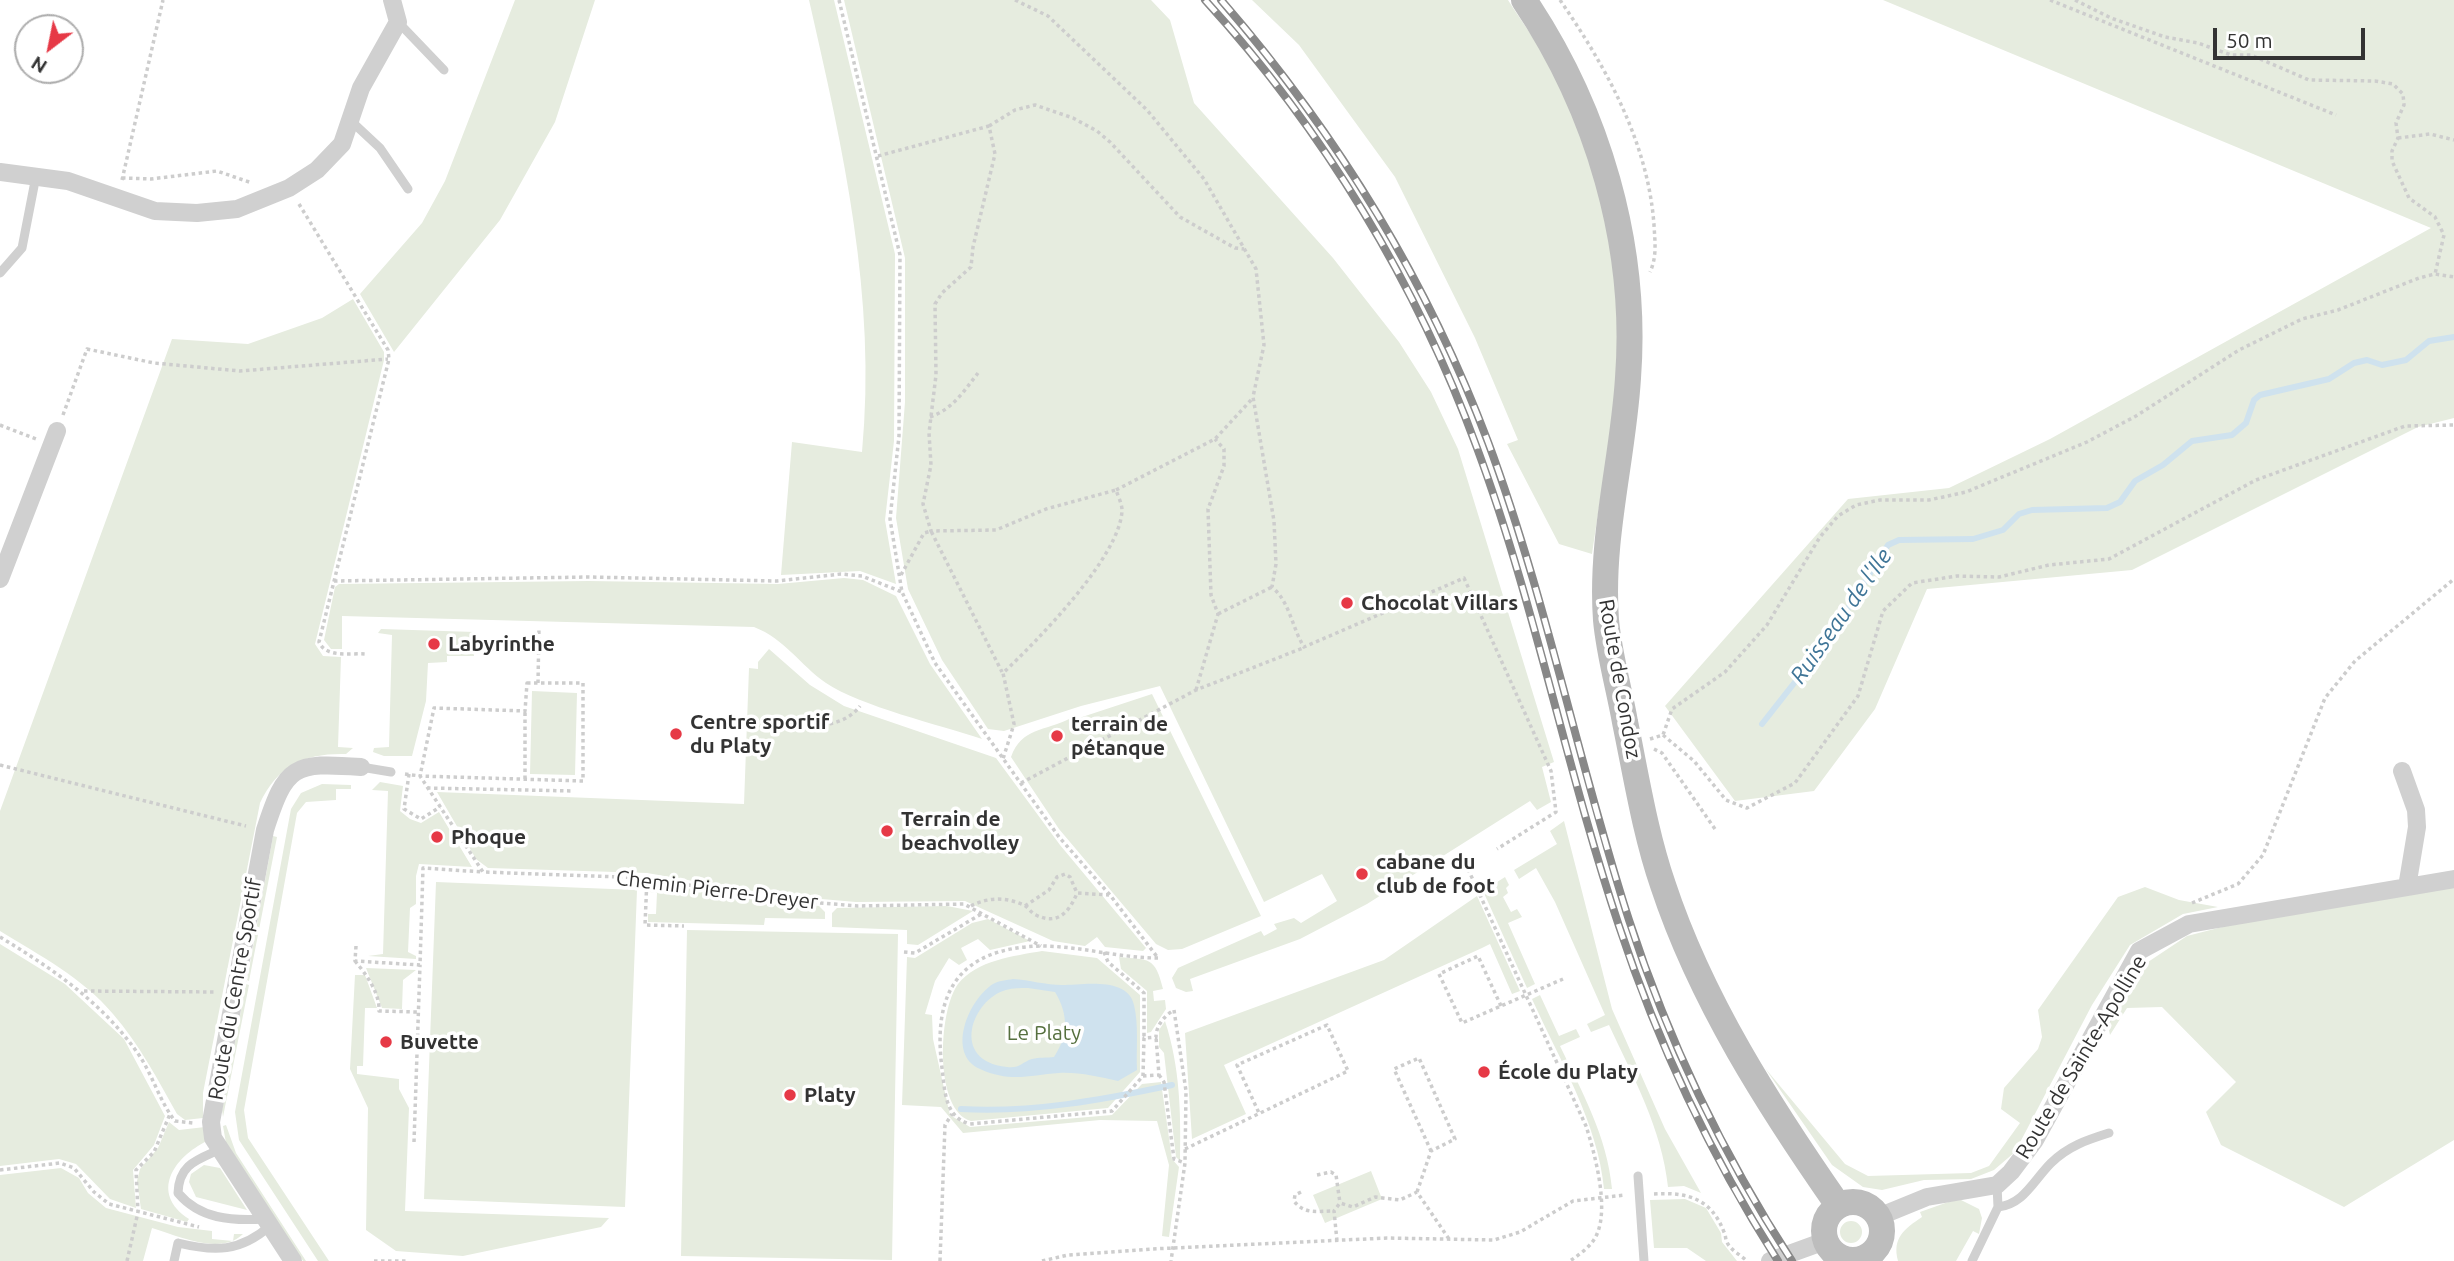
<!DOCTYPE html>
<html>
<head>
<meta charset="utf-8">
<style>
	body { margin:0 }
	#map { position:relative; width:2454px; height:1261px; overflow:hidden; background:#fff; font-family:Ubuntu,sans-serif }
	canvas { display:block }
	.north { position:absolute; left:14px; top:14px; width:70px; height:70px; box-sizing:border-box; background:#fff; border:2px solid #adadad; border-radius:50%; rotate:212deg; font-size:19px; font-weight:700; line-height:28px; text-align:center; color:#333 }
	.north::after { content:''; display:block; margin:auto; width:24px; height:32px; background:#e63946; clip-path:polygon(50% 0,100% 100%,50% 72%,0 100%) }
	.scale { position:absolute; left:2213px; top:28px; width:152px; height:32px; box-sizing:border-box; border:4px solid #333; border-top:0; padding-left:9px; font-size:21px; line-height:24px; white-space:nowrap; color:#333; -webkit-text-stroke:5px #fff; paint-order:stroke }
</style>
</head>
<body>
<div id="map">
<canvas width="2454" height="1261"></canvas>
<div class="north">N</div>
<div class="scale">50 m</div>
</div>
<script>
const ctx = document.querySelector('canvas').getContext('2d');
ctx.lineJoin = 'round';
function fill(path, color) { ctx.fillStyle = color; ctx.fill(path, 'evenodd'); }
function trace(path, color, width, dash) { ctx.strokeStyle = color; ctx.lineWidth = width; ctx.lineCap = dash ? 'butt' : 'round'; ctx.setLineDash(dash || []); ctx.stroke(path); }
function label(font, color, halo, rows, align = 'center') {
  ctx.font = font + ' Ubuntu,sans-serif'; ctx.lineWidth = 7; ctx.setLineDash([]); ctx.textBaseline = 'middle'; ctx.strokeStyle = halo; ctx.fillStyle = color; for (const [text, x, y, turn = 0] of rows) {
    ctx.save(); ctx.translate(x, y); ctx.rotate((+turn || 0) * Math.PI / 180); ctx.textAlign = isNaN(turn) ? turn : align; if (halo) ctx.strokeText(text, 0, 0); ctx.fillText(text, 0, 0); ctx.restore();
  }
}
fill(new Path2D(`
	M515 0H595L555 122 500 220 394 352 360 294 422 223 445 181Z
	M809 0H834L895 254 894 441 885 520 896 584 860 571 781 575 792 442 862 452C877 298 843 149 809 0Z
	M844 0H1151L1170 20 1194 103 1333 258 1399 342 1431 392 1458 449 1554 762 1542 767 1551 802 1537 810 1530 801 1367 904 1300 939 1190 979 1193 991 1186 992 1176 988 1172 978 1178 968 1261 931 1264 936 1277 929 1274 924 1294 918 1301 923 1337 901 1322 874 1264 902 1160 686 1081 706 1004 731 988 729 942 660 908 589 896 518 905 402V258Z
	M1252 0H1508C1523 24 1541 47 1553 72 1598 162 1623 264 1617 365 1613 428 1601 491 1592 554L1559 544 1507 444 1518 440 1475 338 1395 177 1299 45Z
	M1883 0H2454V418L2418 427 2132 570 1927 589 1875 709 1814 791 1735 801 1665 706 1848 499 1949 488 2050 439 2431 228Z
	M353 299 384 352V360L315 644 323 656 341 657 338 747 353 748 346 754C305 753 278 765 260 803L203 1093V1118L185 1120 177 1114C158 1080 139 1044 113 1014 83 978 39 955 0 931V811L172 339 248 344 322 318Z
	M844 578 863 580 896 596 930 664 982 739C940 725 860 706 826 683 800 665 785 639 754 627L342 616V649H331L324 640 335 587 339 584 589 581 778 584Z
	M381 629 475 632 474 656H447V662L428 663 426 701 412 756H384L373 752 374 748 389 747 392 635 378 633Z
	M769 649 810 685 844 706 996 758 1060 845 1146 948 1143 951 1105 947 1097 937 1085 946 1053 941 965 901 856 902 775 895 647 873 488 868 476 859 437 792 744 804 749 668 758 669V662Z
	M532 691 577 693 575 775 530 774Z
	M1152 694 1261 916 1182 949 1168 950 1156 944 1059 829 1011 757C1022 727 1044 732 1071 718L1073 720Z
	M380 782 403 786 400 811 410 819 421 823 439 812 472 867 419 864 416 876V904L410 908 408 952 416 956V959L368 956 383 954 388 791 372 790Z
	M322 784 351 785V789H336V800L306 802 297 813 244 1110 248 1138 329 1261H318L239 1140 235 1112 291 809 301 793Z
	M1564 821 1612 1009 1665 1129 1701 1193 1684 1186 1668 1187C1662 1129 1633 1077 1609 1025L1591 1032 1587 1024 1605 1015 1555 902 1536 868 1519 879 1514 870 1557 844 1550 831Z
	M273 836 277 837 249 981 247 980Z
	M1505 877 1509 885 1506 888 1508 893 1503 897 1511 912 1517 909 1522 917 1508 923 1535 984 1527 988 1483 891Z
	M436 882 637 890 625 1207 424 1199Z
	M654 884 819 906 825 912V919L765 918 764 925 648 922V914H656L657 893 650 892 649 888Z
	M2145 887 2179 900 2218 907 2183 914 2130 945 2092 1005 2015 1152 1994 1170 1971 1179 1924 1180 1882 1190 1863 1187 1832 1165 1765 1068 1845 1164 1868 1176 1971 1173 1989 1166 2020 1123 2001 1109 2004 1088 2038 1049 2042 1037 2038 1010 2118 897Z
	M2454 887V1140L2344 1207 2221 1145 2206 1112 2236 1082 2162 1007 2127 1008 2110 1035 2107 1021 2139 968 2187 936 2226 926Z
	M1477 896 1520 991 1512 994 1490 944 1482 948 1224 1065 1246 1114 1192 1139 1185 1033 1384 960Z
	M947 906 973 911 918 945 907 944V930L832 927V913L837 908Z
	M988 919 1030 941 990 950 978 939 961 948 967 960 959 965 949 958 935 981 925 1014 932 1015 933 1039 950 1115 970 1127 1112 1115 1142 1084 1161 1082 1172 1159 1179 1167 1169 1237 1162 1236 1169 1165 1157 1121 1100 1120 963 1133 941 1107 902 1105 907 957 915 958 972 923Z
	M687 930 898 934 892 1260 681 1256Z
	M0 944 65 984 124 1039 165 1116 154 1145 133 1170 136 1208 110 1199 76 1164 59 1159 0 1166Z
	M1042 951 1097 958 1140 995V1072L1108 1108 971 1121C934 1111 938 1011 958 984 977 960 1014 956 1042 951Z
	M1119 957C1149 960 1155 956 1163 989L1153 991 1154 1001 1165 1000 1166 1009 1151 1032 1147 1033V991L1121 969Z
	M366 968 416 970 403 980 402 1009 382 1008Z
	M355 975H365L377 1008H365L363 1066H357V1074L399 1079V1089L409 1108 405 1211 609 1218 601 1227 463 1256 396 1251 366 1230 368 1108 350 1069Z
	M246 984 249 985 223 1117 222 1110Z
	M1540 995 1559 1036 1576 1029 1580 1037 1560 1046C1582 1092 1607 1136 1612 1189H1604C1598 1123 1559 1059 1532 999Z
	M1165 1021C1180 1067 1181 1112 1180 1161L1176 1157 1164 1053 1159 1047V1030Z
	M169 1122 179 1130 205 1127 207 1141C174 1157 149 1193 189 1219L187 1222 141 1209 137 1181 140 1169 158 1148Z
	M226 1125 236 1153 306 1261H303L233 1155 226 1143 223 1126Z
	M204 1165 220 1168 247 1210 196 1197 189 1182 191 1174Z
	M61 1168 79 1178 88 1193 106 1208 178 1227 212 1231V1239L233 1241 234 1234H243C220 1256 179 1236 152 1228L143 1261H0V1175Z
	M1371 1171 1382 1199 1325 1223 1313 1195Z
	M1685 1199 1706 1208 1721 1233 1722 1242 1737 1261H1706L1687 1248H1654L1650 1200Z
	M1961 1200 1979 1209 1982 1218 1979 1234 1973 1231 1956 1261H1898C1892 1238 1904 1229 1922 1217L1920 1212 1951 1201Z
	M1840 1232a11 11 0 1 1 22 0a11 11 0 1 1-22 0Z`), '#e6ecdf');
fill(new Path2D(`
	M1013 979C1029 980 1046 985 1062 985 1082 985 1128 976 1134 1005 1139 1025 1136 1050 1137 1070L1118 1081C1099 1077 1079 1072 1059 1073 1030 1075 1011 1083 980 1069 946 1054 968 1000 993 984 998 981 1007 980 1013 979ZM1028 988 1055 992C1069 1015 1068 1036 1054 1057 1047 1058 1039 1057 1032 1059 1022 1062 1019 1069 1007 1067 949 1061 972 999 1006 990 1013 988 1021 988 1028 988Z`), '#cfe2ee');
trace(new Path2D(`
	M1762 724 1828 640 1888 545 1899 540 1973 539 2003 530 2019 514 2032 510 2107 508 2120 502 2135 481 2163 465 2192 441 2232 435 2246 423 2254 400 2260 395 2329 379 2354 363 2367 360 2382 365 2406 360 2429 341 2454 337
	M961 1109C1032 1113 1102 1100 1172 1085`), '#cfe2ee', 6);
trace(new Path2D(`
	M839 0 900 255 899 436 890 519 902 592 935 663 1059 837 1110 895 1158 958
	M1015 0 1048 16 1147 110 1204 179 1256 269 1264 345 1253 397 1274 521 1276 564 1272 587C1290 602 1292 628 1304 647L1464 578 1551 771 1556 812 1497 849
	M1560 0C1606 67 1648 142 1654 225 1655 242 1657 257 1650 272
	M2050 0 2336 115
	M2075 0 2111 18 2165 37 2198 43 2231 55H2251L2309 80 2375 81 2393 84 2403 94 2404 105 2396 123 2398 138 2392 151V161L2409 198 2435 217 2444 235 2435 274
	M989 126 1015 110 1035 105 1073 118 1097 131 1110 142 1180 217 1235 248 1244 249
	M2398 138 2430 134 2454 140
	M878 156 989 126 995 154 973 247 971 267 942 293 935 304 936 375 929 433 931 465 923 504 931 531 996 530 1046 509 1116 490C1118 496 1122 504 1122 510 1121 556 1036 642 1003 673L1014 724 1003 759
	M122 178 151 179 217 171 252 183
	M122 180 163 0
	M299 204 388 350 389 359 319 642C326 658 349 653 365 654
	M63 415 87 349 154 363 240 371 388 359
	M930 417C953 409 964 391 978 373
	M0 425 36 439
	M1116 490 1215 439 1252 399
	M901 575 924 533 931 531 1002 672
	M334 581 589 577 777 581 841 574 862 576 902 592
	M1218 614 1272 587
	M527 683H583V781L420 776 434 708 525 711Z
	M538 683 539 628
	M1196 690 1218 614 1211 595 1208 509 1224 466V449L1215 439
	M781 722C807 728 843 729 860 706
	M1663 735 1694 761 1726 800 1747 808 1795 783 1858 696 1883 611 1912 583 1957 576 1999 577 2049 565 2109 559 2256 480 2405 426 2454 425
	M1650 739 1663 735 1672 709 1725 672 1767 625 1820 537 1838 516 1856 505 1880 500H1929L1966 492 2087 442 2136 416 2239 350 2302 319 2338 310 2419 278 2435 274 2454 277
	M1654 749 1662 753 1715 829
	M0 765 246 826
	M405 774 420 776 483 872 647 878 771 899 858 906 964 904 1041 946
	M409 774 404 809 421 819 440 807
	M525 779V711
	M1021 783 1196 690 1303 648
	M427 788 574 791
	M1468 869 1586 1126C1595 1154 1609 1207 1597 1234 1592 1246 1580 1254 1570 1261
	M647 878 645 925 684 926
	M2192 903 2238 884 2263 855 2325 698 2355 661 2454 579
	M971 906C988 897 1006 897 1024 905 1028 907 1031 913 1036 915 1058 926 1070 911 1077 893L1109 895
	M1025 906 1049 890 1057 877 1065 874 1070 877 1077 893
	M0 937C53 969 103 1003 139 1055 153 1076 160 1102 175 1121L193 1123
	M356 946 355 961 420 965 423 868 483 872
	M904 952 915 953 983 913
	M1104 952 1108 962 1144 993V1038
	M1158 958C1119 958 1080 946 1041 946 960 948 932 991 942 1068 945 1090 944 1117 970 1124L1112 1111 1143 1076 1144 1038 1156 1037C1156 1026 1164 1016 1174 1010L1186 1091 1185 1163 1171 1261
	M355 961C366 974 380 993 379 1011L418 1012
	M84 991 216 992
	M1501 1006 1478 956 1439 974 1462 1023 1563 979
	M1159 1075 1164 1082 1174 1159 1185 1163
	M1143 1076 1159 1075 1156 1037
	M414 1142 420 965
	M1185 1149 1348 1071 1327 1025 1237 1065 1259 1113
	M0 1170 60 1163 74 1168 94 1192 109 1204 199 1227
	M1317 1175 1331 1172 1336 1175 1340 1203
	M1301 1192 1295 1195 1294 1201C1305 1215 1317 1211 1334 1211
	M1417 1192 1431 1151 1455 1139 1419 1058 1394 1069 1431 1151
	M1654 1194C1687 1192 1711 1198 1724 1232 1726 1235 1725 1239 1727 1242 1730 1250 1741 1255 1747 1261
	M1337 1241 1334 1211 1340 1203 1353 1207 1375 1197 1400 1200 1417 1192 1449 1239
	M127 1261 138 1212 136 1170 154 1152 170 1114
	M374 1261H408
	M940 1261 945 1125 952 1114
	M1042 1261 1068 1255 1152 1249 1387 1238 1494 1240 1520 1232 1573 1201 1625 1195`), '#cdcdcd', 3.5, [3.5, 3.5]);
trace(new Path2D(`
	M398 22 444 70
	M350 120 380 148 408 189
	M0 273 22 248 36 176
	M361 767 391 772
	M221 1149C197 1160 179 1164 178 1193 200 1219 231 1221 264 1219
	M1638 1176 1644 1261
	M1998 1207C2024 1204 2033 1181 2051 1163 2068 1146 2087 1140 2109 1133
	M174 1261 178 1243C215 1252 240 1252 270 1226
	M1972 1261 1998 1207 1997 1185`), '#d0d0d0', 9);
trace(new Path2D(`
	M0 172 68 181 155 211 197 213 237 209 289 188 317 170 342 144 361 88 398 22 392 0
	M0 579 57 431
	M2402 771 2416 810 2417 827 2407 887
	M1878 1217 1927 1197 1997 1185 2011 1172 2035 1140 2139 951 2189 924 2454 879
	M293 1261 213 1138 211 1122 265 830C286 765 293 762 361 767
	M1770 1261 1825 1241`), '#d0d0d0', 18);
trace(new Path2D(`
	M1524 0C1598 110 1638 245 1628 378 1623 459 1600 538 1606 620 1609 654 1619 688 1625 722 1636 775 1645 833 1663 885 1701 1000 1769 1106 1838 1205
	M1824 1231a29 29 0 1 1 58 0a29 29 0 1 1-58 0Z`), '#bdbdbd', 26);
const rail = new Path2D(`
	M1205 0C1323 129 1417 284 1477 448 1535 604 1566 768 1619 926 1658 1044 1711 1156 1778 1261
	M1221 0C1335 131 1427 280 1488 442 1546 598 1578 762 1629 920 1668 1040 1723 1155 1792 1261`);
trace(rail, '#888', 8);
trace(rail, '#fff', 5, [16]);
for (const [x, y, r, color] of [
	[1347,603,7,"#e63946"],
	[434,644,7,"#e63946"],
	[676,734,7,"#e63946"],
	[1057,736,7,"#e63946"],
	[887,831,7,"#e63946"],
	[437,837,7,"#e63946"],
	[1362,874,7,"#e63946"],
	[386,1042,7,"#e63946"],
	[1484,1072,7,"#e63946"],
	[790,1095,7,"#e63946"]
]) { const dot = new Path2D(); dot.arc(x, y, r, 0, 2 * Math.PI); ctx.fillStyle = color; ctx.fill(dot); trace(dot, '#fff', 2.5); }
label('bold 21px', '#333', '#fff', [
	["Chocolat Villars",1361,603],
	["Labyrinthe",448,644],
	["Centre sportif",690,722],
	["du Platy",690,746],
	["terrain de",1071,724],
	["pétanque",1071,748],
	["Terrain de",901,819],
	["beachvolley",901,843],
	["Phoque",451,837],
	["cabane du",1376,862],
	["club de foot",1376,886],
	["Buvette",400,1042],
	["École du Platy",1498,1072],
	["Platy",804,1095]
], 'left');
label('21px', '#333', '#fff', [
	["Route de Condoz",1620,679,80],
	["Chemin Pierre-Dreyer",717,890,7],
	["Route du Centre Sportif",235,989,-80],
	["Route de Sainte-Apolline",2081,1057,-59]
]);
label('21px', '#56703f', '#fff', [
	["Le Platy",1044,1033]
]);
label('italic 23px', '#3f7597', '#fff', [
	["Ruisseau de l'Ile",1841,616,-55]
]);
</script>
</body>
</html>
